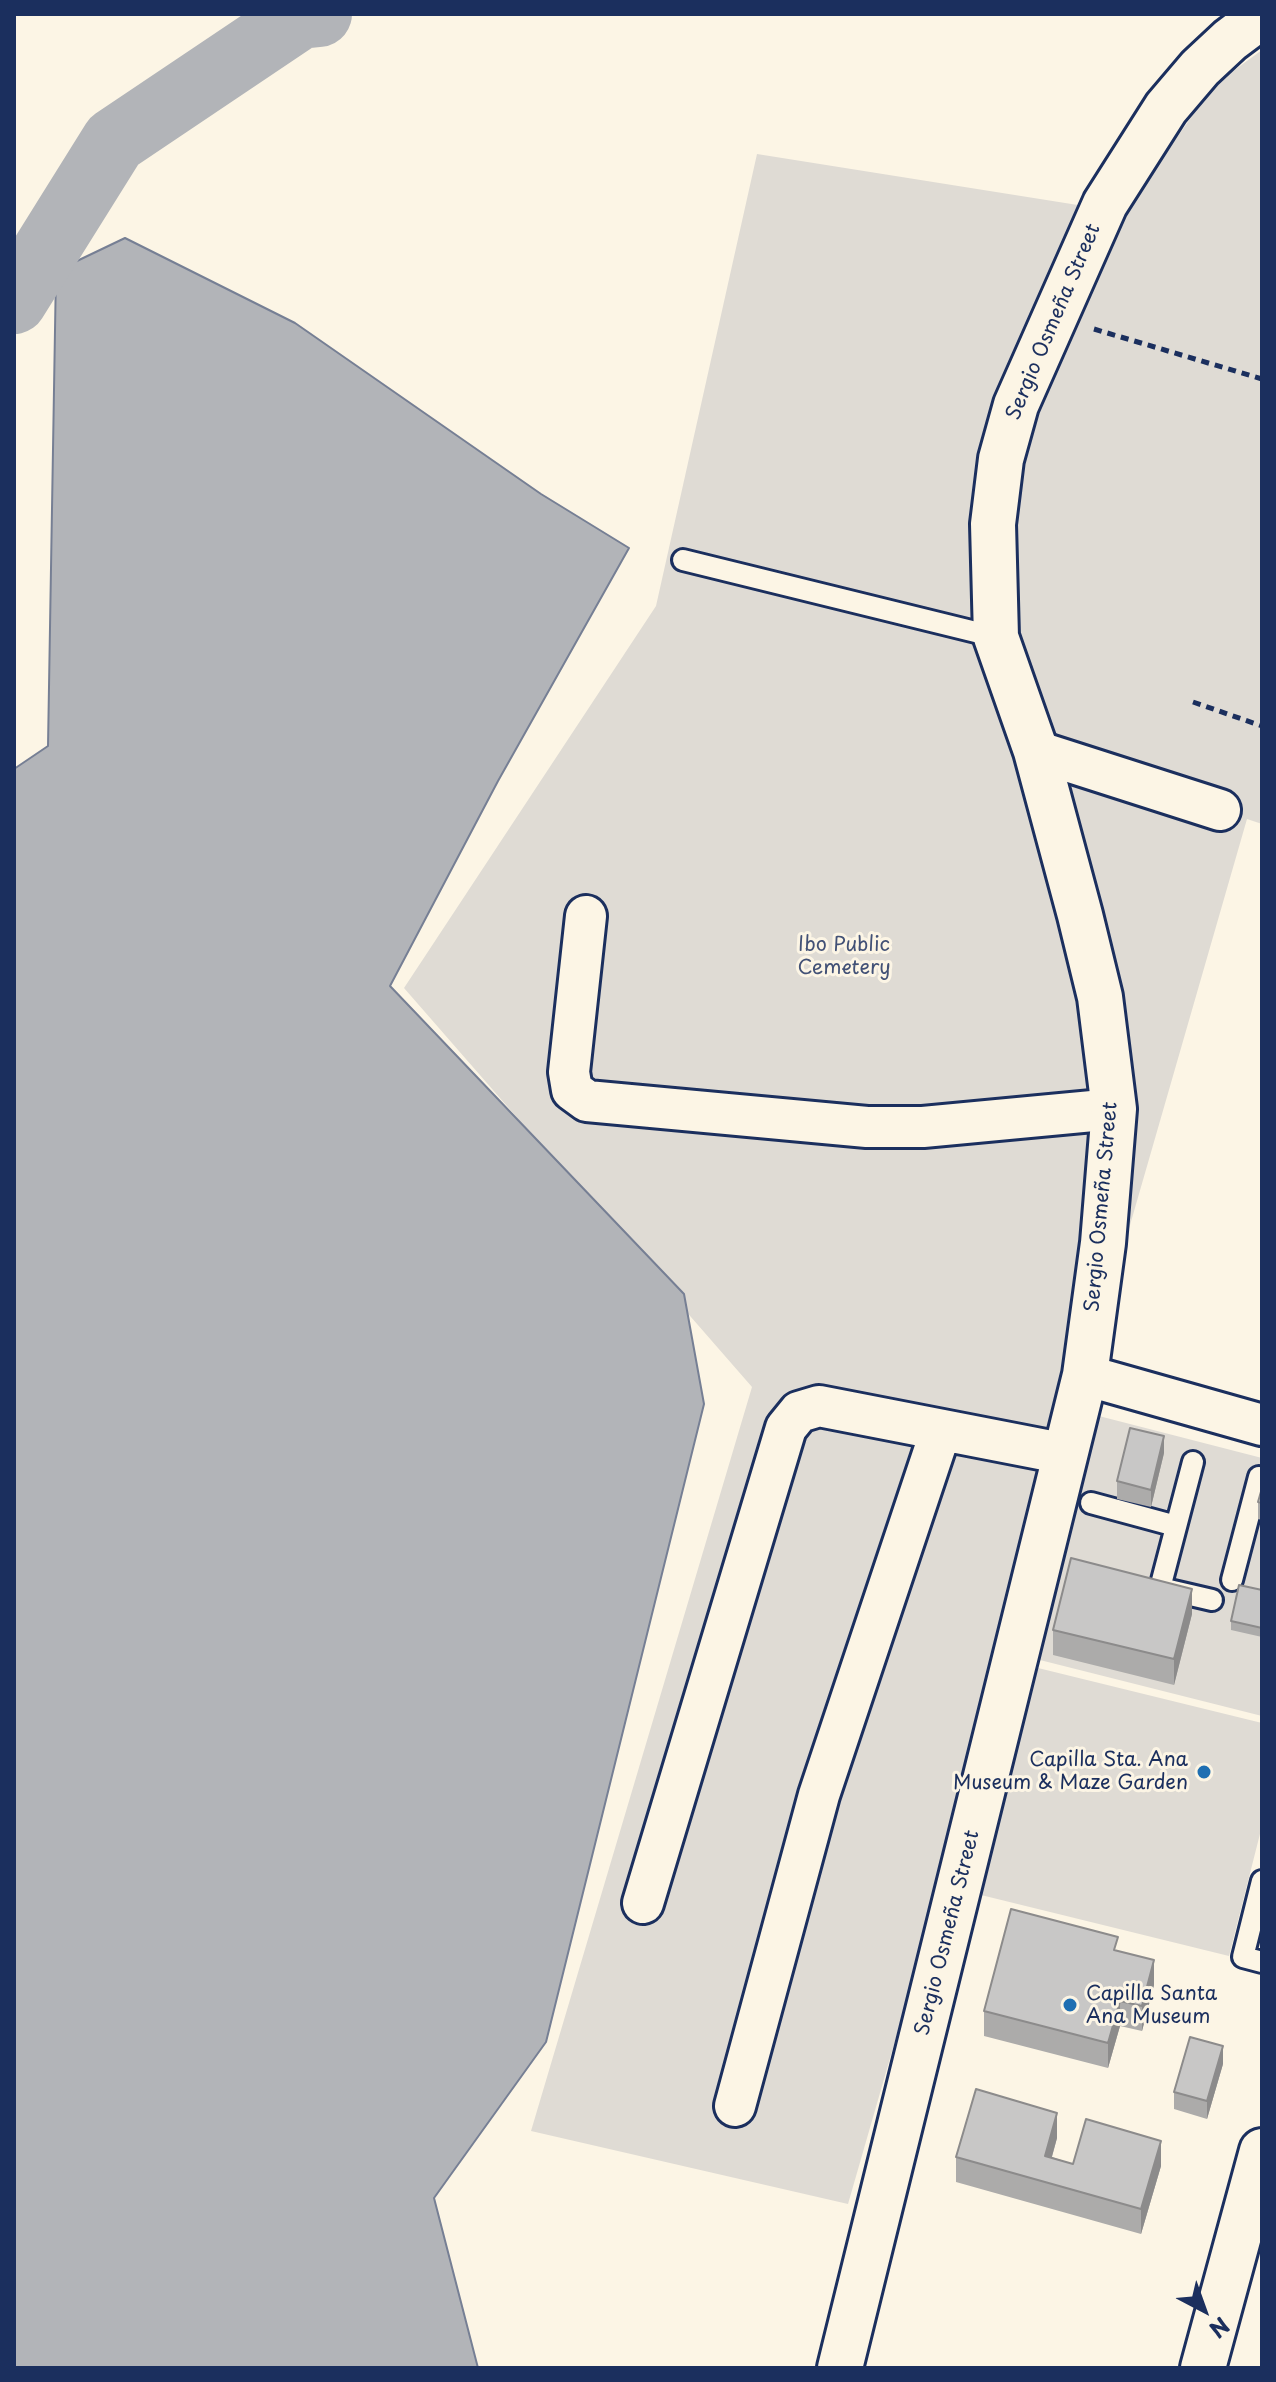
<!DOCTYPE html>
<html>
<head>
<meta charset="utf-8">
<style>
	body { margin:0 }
	#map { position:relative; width:1276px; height:2382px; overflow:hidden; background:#fcf5e5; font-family:"Playpen Sans",sans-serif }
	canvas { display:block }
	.frame { position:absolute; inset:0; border:16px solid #1b2f5e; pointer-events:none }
	.north { position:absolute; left:1164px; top:2270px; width:80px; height:80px; -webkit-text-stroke:6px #fcf5e5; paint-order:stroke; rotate:139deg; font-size:22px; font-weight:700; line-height:32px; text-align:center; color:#1b2f5e }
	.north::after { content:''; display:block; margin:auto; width:28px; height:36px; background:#1b2f5e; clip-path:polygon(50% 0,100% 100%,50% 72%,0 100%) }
</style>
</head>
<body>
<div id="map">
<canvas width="1276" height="2382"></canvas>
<div class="frame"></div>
<div class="north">N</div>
</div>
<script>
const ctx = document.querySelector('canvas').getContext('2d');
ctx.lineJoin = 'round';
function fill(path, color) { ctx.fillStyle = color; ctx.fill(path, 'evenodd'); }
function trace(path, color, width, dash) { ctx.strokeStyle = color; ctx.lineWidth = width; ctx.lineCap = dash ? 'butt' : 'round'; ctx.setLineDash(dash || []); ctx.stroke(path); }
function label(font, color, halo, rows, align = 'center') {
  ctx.font = font + ' "Playpen Sans",sans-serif'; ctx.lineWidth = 6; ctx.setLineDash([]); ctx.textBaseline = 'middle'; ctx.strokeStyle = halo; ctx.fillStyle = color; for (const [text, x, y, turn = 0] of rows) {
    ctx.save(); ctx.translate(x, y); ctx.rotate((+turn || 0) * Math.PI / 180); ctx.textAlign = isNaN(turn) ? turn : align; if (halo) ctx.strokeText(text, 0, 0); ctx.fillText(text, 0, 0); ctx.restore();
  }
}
fill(new Path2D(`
	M1262 50V824L1247 819 848 2204 531 2131 752 1387 404 988 656 606 757 154 1084 206 1120 218 1214 85Z
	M1095 1415 1262 1458V1716L1032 1658Z
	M1038 1668 1262 1723V1826L1229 1956 981 1895Z`), '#dfdbd4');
const water = new Path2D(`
	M125 238 295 323 541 494 629 548 498 781 390 986 684 1294 704 1404 546 2042 434 2198 478 2368H14V769L48 746 56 271Z`);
fill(water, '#b2b4b8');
trace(water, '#767f94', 2);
trace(new Path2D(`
	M14 301 114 141 300 16 319 14`), '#b2b4b8', 66);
const lane = new Path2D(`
	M683 560 996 637
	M1091 1503 1176 1526
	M1232 1580 1259 1477
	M1160 1588 1193 1462
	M1169 1590 1212 1600
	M1262 1881 1243 1957 1262 1962`);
const street = new Path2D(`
	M1036 751 1220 810
	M586 916 569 1072 572 1090 587 1101 867 1127H923L1114 1109
	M1085 1375 1262 1425
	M643 1903 786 1428 799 1412 819 1406 1066 1454
	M735 2106 819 1795 941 1430`);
const secondary = new Path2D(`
	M840 2368 1085 1375 1103 1243 1114 1109 1100 997 1080 915 1036 751 996 637 993 524 1001 459 1016 405 1105 204 1166 108 1200 68 1230 40 1262 16`);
const highway = new Path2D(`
	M1203 2368 1262 2151`);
trace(lane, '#1b2f5e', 26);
trace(street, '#1b2f5e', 46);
trace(secondary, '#1b2f5e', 50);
trace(highway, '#1b2f5e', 50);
trace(new Path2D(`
	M1094 329 1262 379
	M1193 702 1262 726`), '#1b2f5e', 5, [8, 6]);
trace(lane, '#fcf5e5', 20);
trace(street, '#fcf5e5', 40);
trace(secondary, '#fcf5e5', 44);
trace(highway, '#fcf5e5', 44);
fill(new Path2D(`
	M1164 1453 1151 1507 1117 1499V1481Z
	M1262 1488V1520L1258 1519V1502Z
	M1262 1590V1637L1231 1630V1621Z
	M1192 1614 1174 1685 1053 1655V1630Z
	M1118 1951 1154 1985 1142 2031 1120 2026 1108 2068 984 2036V2011Z
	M1223 2064 1207 2119 1174 2109V2092Z
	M1057 2138 1052 2157 1073 2164 1161 2166 1141 2234 956 2182V2157Z`), '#acabaa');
fill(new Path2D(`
	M1164 1436V1453L1151 1507V1490Z
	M1192 1589V1614L1174 1685V1659Z
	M1154 1960V1985L1142 2031V2006Z
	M1120 2001V2026L1108 2068V2043Z
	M1223 2046V2064L1207 2119V2101Z
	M1057 2113V2138L1045 2181V2156Z
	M1161 2141V2166L1141 2234V2209Z`), '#8c8b8b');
const building = new Path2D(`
	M1130 1428 1164 1436 1151 1490 1117 1481Z
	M1262 1488V1503L1258 1502Z
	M1071 1558 1192 1589 1174 1659 1053 1630Z
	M1239 1585 1262 1590V1628L1231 1621Z
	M1011 1909 1118 1937 1114 1950 1154 1960 1142 2006 1120 2001 1108 2043 984 2011Z
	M1190 2037 1223 2046 1207 2101 1174 2092Z
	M976 2089 1057 2113 1045 2156 1073 2164 1086 2119 1161 2141 1141 2209 956 2157Z`);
fill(building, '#c8c7c6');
trace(building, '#8c8b8b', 2);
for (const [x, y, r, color] of [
	[1204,1772,8,"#1f6fb2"],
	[1070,2005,8,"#1f6fb2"]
]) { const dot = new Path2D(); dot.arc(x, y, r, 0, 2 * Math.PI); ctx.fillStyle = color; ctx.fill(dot); trace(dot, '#fcf5e5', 3); }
label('20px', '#1b2f5e', '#fcf5e5', [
	["Sergio Osmeña Street",1054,322,-67],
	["Sergio Osmeña Street",1102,1207,-85],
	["Sergio Osmeña Street",948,1933,-76]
]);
label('20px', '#425176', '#fcf5e5', [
	["Ibo Public",844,945],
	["Cemetery",844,968]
]);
label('20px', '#1b2f5e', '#fcf5e5', [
	["Capilla Sta. Ana",1188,1760],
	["Museum & Maze Garden",1188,1783],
	["Capilla Santa",1086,1994,"left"],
	["Ana Museum",1086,2017,"left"]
], 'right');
</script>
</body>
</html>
